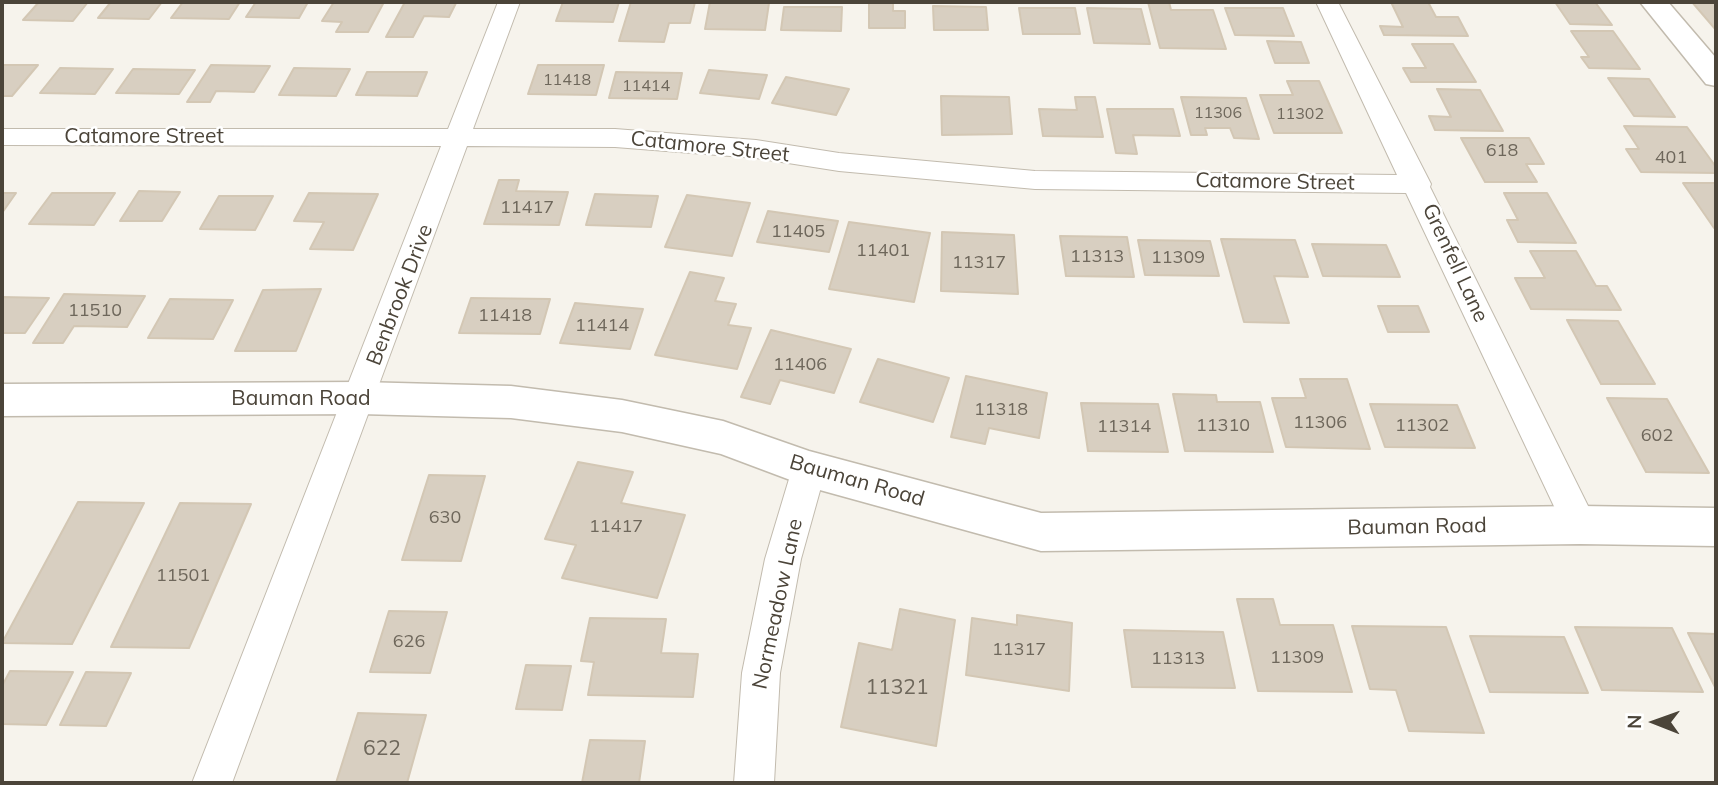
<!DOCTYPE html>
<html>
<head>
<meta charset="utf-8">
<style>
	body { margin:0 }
	#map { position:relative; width:1718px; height:785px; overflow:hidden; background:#f6f3ec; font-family:Mulish,sans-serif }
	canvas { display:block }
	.frame { position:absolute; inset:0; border:4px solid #4b4439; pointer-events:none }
	.north { position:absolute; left:1620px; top:687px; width:70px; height:70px; -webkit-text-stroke:5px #fff; paint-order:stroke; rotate:271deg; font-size:19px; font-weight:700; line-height:28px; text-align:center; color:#4b4439 }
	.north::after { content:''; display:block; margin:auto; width:24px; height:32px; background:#4b4439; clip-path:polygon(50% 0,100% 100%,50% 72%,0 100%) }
</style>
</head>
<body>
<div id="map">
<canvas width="1718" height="785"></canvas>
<div class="frame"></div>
<div class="north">N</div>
</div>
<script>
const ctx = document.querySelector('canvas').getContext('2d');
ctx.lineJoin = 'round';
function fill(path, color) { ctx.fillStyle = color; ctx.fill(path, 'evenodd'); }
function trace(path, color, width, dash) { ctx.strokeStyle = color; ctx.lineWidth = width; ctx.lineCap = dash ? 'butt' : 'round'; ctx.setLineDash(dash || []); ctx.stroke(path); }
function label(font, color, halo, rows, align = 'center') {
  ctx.font = font + ' Mulish,sans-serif'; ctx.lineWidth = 5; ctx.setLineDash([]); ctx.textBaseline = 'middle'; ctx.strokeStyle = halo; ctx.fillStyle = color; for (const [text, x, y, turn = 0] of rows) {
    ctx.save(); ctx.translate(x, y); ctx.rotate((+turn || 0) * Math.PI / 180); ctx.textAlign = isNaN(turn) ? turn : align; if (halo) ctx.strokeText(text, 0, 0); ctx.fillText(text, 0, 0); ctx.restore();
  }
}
const building = new Path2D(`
	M39 2H88L73 21 23 20Z
	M111 2H162L149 19 98 18Z
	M183 2H240L229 19 171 18Z
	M256 2H308L299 18 246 17Z
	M334 2H384L368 32H336L342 22 322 21Z
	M405 2 456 3 449 17 424 16 413 37H386Z
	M563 2H619L613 22 556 21Z
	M631 2H695L690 23H669L664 42 619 41Z
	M710 2 769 3 765 30 705 29Z
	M869 2H893V11H905V28H869Z
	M1148 2H1169L1171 10H1213L1226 49 1160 48Z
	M1391 2H1428L1436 17H1458L1468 36 1384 35 1380 26 1403 27Z
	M1555 2H1595L1612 25 1570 24Z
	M1692 2H1716V30Z
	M933 6 986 7 988 30H934Z
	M784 7H842L841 31 781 30Z
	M1019 8H1075L1080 34H1023Z
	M1087 8 1141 9 1150 44 1094 43Z
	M1225 8H1283L1294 36 1235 35Z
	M1571 31H1613L1640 69 1589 68 1581 57H1589Z
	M1267 41 1301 42 1309 63H1275Z
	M1412 44H1453L1476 82H1411L1403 68H1426Z
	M2 65H38L12 96H2Z
	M211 65 270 66 254 92 216 91 210 102H187Z
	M538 65H604L596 95 528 94Z
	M60 68 113 69 95 94 40 93Z
	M294 68 350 69 336 96 279 95Z
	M133 69 195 70 179 94 116 93Z
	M709 70 767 75 759 99 700 93Z
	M367 72H427L417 96 356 95Z
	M616 72 682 73 677 99 609 98Z
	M786 77 849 89 836 115 772 103Z
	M1608 78 1649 79 1675 117 1634 116Z
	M1287 81H1319L1342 133H1274L1260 95H1293Z
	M1437 89 1480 90 1503 131 1435 130 1429 116 1451 117Z
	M941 96 1009 97 1012 134 942 135Z
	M1075 97H1095L1103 137 1043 136 1039 109 1077 110Z
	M1181 97 1246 98 1259 139 1234 138 1230 128H1205L1207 135H1191Z
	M1107 109H1173L1180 136 1133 135 1137 154 1116 153Z
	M1624 126 1687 127 1716 167V173L1641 172 1626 149H1639Z
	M1461 138H1529L1544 164H1526L1537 182H1485Z
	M499 180H519L516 191 568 192 559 225 484 224Z
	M1683 183H1716V228H1714Z
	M139 191 180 192 162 221H120Z
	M2 193H16L2 213Z
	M52 193H115L94 225 29 224Z
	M309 193 378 194 353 250 310 249 324 222 294 221Z
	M1504 193H1547L1576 243 1518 242 1507 220H1518Z
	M595 194 658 196 651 227 586 225Z
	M687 195 750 203 732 256 665 247Z
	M219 196H273L255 230 200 229Z
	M768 211 838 221 829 252 757 242Z
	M849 222 930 233 914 302 829 289Z
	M942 232 1014 235 1018 294 941 291Z
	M1060 236 1127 237 1134 277 1066 276Z
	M1221 239 1295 240 1308 277 1274 276 1289 323 1244 322Z
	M1138 240 1210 241 1219 276 1145 275Z
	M1312 244 1386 245 1400 277 1323 276Z
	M1530 251H1576L1596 286H1607L1621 310 1531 309 1515 278H1545Z
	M690 272 724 278 715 301 736 304 728 325 751 328 737 369 655 355Z
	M321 289 296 351H235L263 290Z
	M64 294 145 296 127 327 74 326 63 343H33Z
	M2 297 49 298 25 333H2Z
	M471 298 550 299 540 334 459 333Z
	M170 299 233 300 213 339 148 338Z
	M575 303 643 309 630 349 560 343Z
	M1378 306H1418L1429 332H1388Z
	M1567 320 1618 321 1655 384H1601Z
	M771 330 851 349 834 393 780 380 770 404 741 397Z
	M878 359 949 378 933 422 860 402Z
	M966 376 1047 393 1039 438 989 428 985 444 951 437Z
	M1300 379H1347L1370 449 1286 447 1272 398H1306Z
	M1173 394 1216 395 1217 402H1260L1273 452 1185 451Z
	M1607 398 1667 399 1709 473 1646 472Z
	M1081 403 1158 404 1168 452 1088 451Z
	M1370 404 1457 405 1475 448 1385 447Z
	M578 462 633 472 621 503 685 515 657 598 562 578 576 545 545 539Z
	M429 475 485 476 461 561 402 560Z
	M78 502 144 503 72 644 2 643Z
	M180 503 251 504 189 648 111 647Z
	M1237 599H1273L1280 625H1333L1352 692 1258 691Z
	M900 609 955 620 936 746 841 727 859 643 892 650Z
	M389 611 447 612 430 673 370 672Z
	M1017 615 1072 623 1069 691 966 675 972 618 1017 625Z
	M590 618 666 619 661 653 698 654 693 697 588 695 594 662 581 661Z
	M1352 626 1446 627 1484 733 1409 731 1396 690 1370 689Z
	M1575 627 1672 628 1703 692 1602 690Z
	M1124 630 1223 632 1235 688 1132 687Z
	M1688 633 1716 634V689Z
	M1470 636 1564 637 1588 693 1490 692Z
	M526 665 571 666 562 710 516 709Z
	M10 671 73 672 46 725 2 724V686Z
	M86 672 131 673 106 726 60 725Z
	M358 713 426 715 407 783H336Z
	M590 740 645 741 639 783H582Z`);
fill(building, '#d8cfc1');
trace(building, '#d3c7b4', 2);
const minor = new Path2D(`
	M498 2H520L473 129H615L756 140 839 153 1035 171 1397 175 1316 2H1338L1431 184 1430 187 1592 514 1597 525 1592 536 1580 541 1568 536 1406 193 1035 189 839 171 756 158 615 147 467 146 232 783H192L441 146 2 145V129H448Z
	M809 455 821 459 826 469 801 559 780 673 774 783H734L742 673 765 559 792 469 797 459Z`);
const tertiary = new Path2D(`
	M1640 2H1668L1716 58V86L1706 84Z
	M360 382 511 386 622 400 723 421 809 451 1041 513 1580 506 1716 508V546L1580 544 1041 551 809 487 721 454 622 432 511 418 360 414 2 416V384Z`);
trace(minor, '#c2bbae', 2);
trace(tertiary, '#c2bbae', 3);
fill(minor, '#fff');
fill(tertiary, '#fff');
label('16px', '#6e675b', null, [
	["11418",567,80],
	["11414",646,86],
	["11306",1218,113],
	["11302",1300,114]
]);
label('18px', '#6e675b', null, [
	["618",1502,151],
	["401",1671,158],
	["11417",527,208],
	["11405",798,232],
	["11401",883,251],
	["11313",1097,257],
	["11309",1178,258],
	["11317",979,263],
	["11510",95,311],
	["11418",505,316],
	["11414",602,326],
	["11406",800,365],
	["11318",1001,410],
	["11306",1320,423],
	["11310",1223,426],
	["11302",1422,426],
	["11314",1124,427],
	["602",1657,436],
	["630",445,518],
	["11417",616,527],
	["11501",183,576],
	["626",409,642],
	["11317",1019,650],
	["11309",1297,658],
	["11313",1178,659]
]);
label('21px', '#4b4439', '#fff', [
	["Catamore Street",144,137],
	["Catamore Street",710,147,6],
	["Catamore Street",1275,182,1],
	["Grenfell Lane",1455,263,65],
	["Benbrook Drive",400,295,-69],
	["Bauman Road",301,399],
	["Bauman Road",857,481,16],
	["Bauman Road",1417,527,-1],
	["Normeadow Lane",778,604,-78]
]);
label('21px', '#6e675b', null, [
	["11321",897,688],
	["622",382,749]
]);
</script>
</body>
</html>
